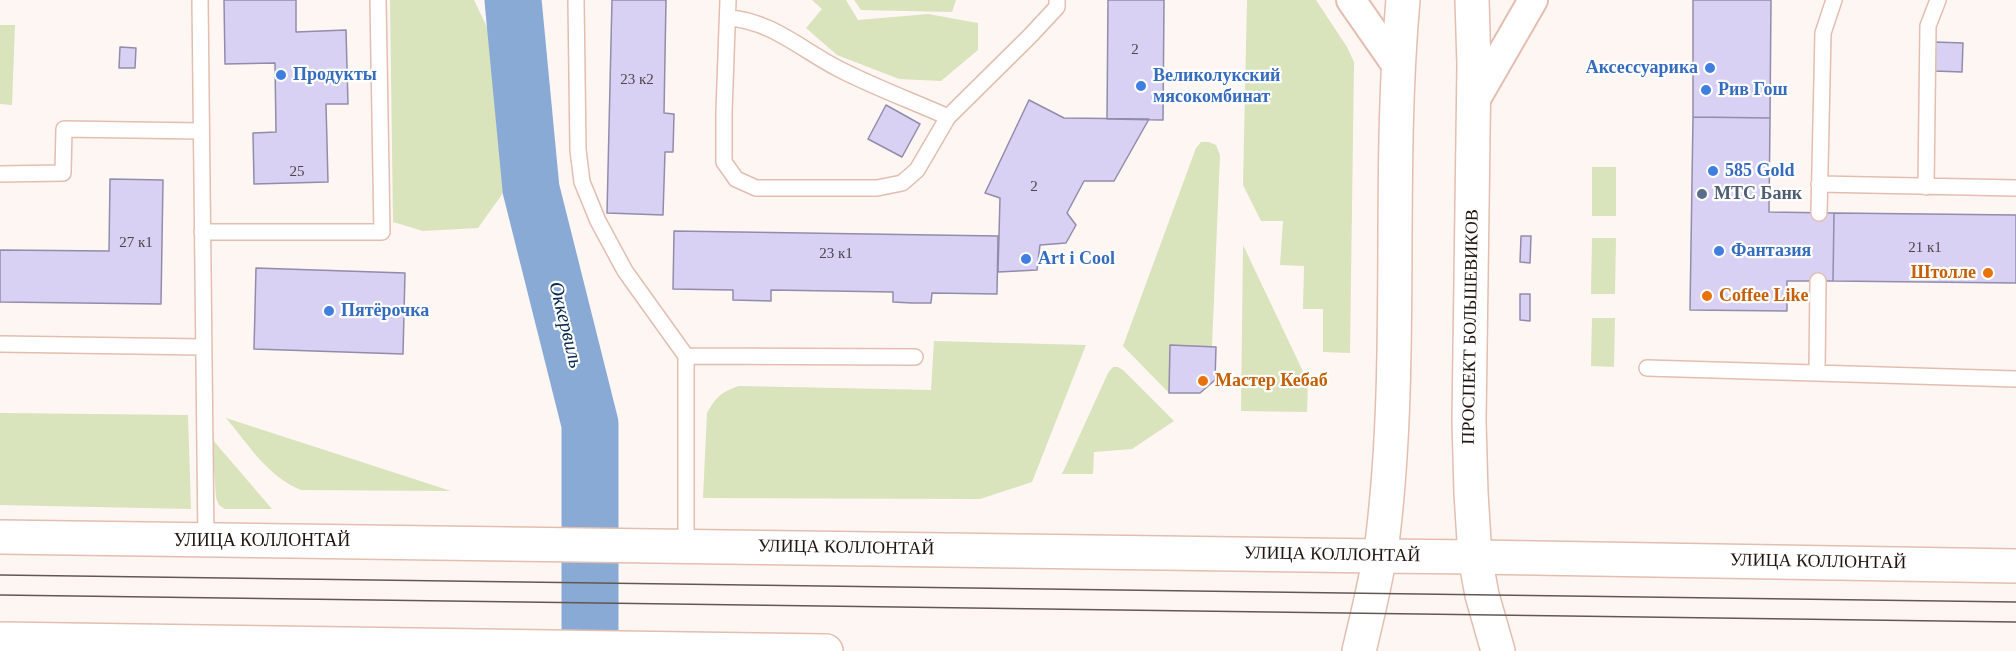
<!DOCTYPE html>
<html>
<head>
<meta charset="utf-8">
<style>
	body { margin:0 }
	canvas { display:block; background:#fef6f3 }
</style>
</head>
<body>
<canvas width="2016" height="651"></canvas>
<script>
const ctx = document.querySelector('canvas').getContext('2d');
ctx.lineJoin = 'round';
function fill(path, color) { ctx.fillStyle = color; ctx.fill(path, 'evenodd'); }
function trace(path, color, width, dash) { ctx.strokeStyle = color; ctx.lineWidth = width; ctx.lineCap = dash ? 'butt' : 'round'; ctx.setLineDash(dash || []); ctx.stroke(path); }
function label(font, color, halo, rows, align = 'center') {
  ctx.font = font + ' "Times New Roman",serif'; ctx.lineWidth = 4.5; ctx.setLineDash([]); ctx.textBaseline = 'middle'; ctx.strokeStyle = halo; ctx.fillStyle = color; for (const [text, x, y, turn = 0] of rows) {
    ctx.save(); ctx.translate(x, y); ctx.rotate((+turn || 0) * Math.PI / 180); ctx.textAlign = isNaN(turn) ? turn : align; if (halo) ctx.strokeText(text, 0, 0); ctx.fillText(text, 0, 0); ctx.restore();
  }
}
fill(new Path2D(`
	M390 0H474L499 52 513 179 478 228 423 231 393 222Z
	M812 0H846L858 20 928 14 978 23V50L941 81 899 79 837 55 806 28 822 9Z
	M854 0H956L952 12 861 10Z
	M1247 0H1316L1347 47 1354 62 1350 353 1323 352V309H1303L1304 266 1280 265 1283 221H1261L1243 185Z
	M0 25H15L12 105 0 104Z
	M1201 142H1209L1216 145 1220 155 1212 346H1170L1169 393 1123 346 1196 148Z
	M1592 167H1616V216H1592Z
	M1592 238H1616L1615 294H1591Z
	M1243 245 1308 382 1307 412 1241 411Z
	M1592 318H1615L1614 367 1591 366Z
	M934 341 1086 345 1032 482 980 499 703 498 707 413C716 397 721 392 739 386L931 390Z
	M1113 367H1118L1123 370 1174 421 1132 449 1094 452 1093 474H1062L1108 373Z
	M0 413 188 415 191 509 0 505Z
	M226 418 451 491 301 490C268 477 248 444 226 418Z
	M212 439 272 509H225L219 505 216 498Z`), '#d9e3bc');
trace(new Path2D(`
	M513 0 531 189 590 424V651`), '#89aad5', 57);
const building = new Path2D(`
	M224 0H296V32L346 30 348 104H326L328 182 254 184 253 133 276 132 275 63 225 64Z
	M612 0H666L664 113 674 114 673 152H665L663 215 607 213Z
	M1108 0H1164L1163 120 1107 119Z
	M1693 0H1771L1770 118 1693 117Z
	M1935 42 1963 43 1962 72 1934 71Z
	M120 47 136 48 135 68H119Z
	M1029 100 1064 118 1149 119 1114 181H1084L1067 213 1076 225 1066 243 1040 245 1037 270 998 272 1000 198 985 193Z
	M886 105 920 124 902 157 868 139Z
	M1693 117 1770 118 1769 212 1834 213 1833 281H1787V311L1690 310Z
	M110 179 163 180 161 304 0 302V250L109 251Z
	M1834 213 2016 215V283L1833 281Z
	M674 231 998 236 997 294 932 293 931 303H912L893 302V292L771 290V301L733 300V290L673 289Z
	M1521 236H1531L1530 263 1520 262Z
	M256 268 405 273 403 354 254 349Z
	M1520 294H1530V321L1520 320Z
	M1170 345 1216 347 1215 380 1200 393H1169Z`);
fill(building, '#d8d1f3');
trace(building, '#928cab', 1.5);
const service = new Path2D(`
	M200 0 206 541
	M576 0 578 150 582 182 598 221 625 271 686 356V545
	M728 0 724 112V162L736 179 756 188H877L902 183 917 170 948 117 1030 36 1057 7V0
	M728 18C770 20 802 50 839 69 874 87 912 101 948 117
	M0 174 63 173 64 129 201 131
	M1819 184 2016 188
	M1926 187 1928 26 1938 0
	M1819 213 1823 33 1834 0
	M202 232H382L378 0
	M0 344 203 347
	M686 356 915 357
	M1647 368 2016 379
	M1817 372 1818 281`);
const minor = new Path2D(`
	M1351 0 1397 66
	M1473 104 1533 0`);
const secondary = new Path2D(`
	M0 537 1380 556
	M1475 557 2016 566
	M0 639 826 651`);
const primary = new Path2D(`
	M1472 0 1474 65 1469 421 1471 493 1475 557 1482 595 1498 651
	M1380 556 1475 557
	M1359 651C1368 613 1378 574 1383 535 1404 358 1387 178 1403 0`);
trace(service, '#e3beb0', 18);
trace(minor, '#e3beb0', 32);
trace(secondary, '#e3beb0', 36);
trace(primary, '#e3beb0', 36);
trace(service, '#fff', 15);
trace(minor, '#fff', 28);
trace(secondary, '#fff', 33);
trace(primary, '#fff', 33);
trace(new Path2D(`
	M0 575 2016 602
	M0 595 2016 622`), '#625853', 1.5);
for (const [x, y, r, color] of [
	[1710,68,6,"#3f7fe0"],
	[281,75,6,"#3f7fe0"],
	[1141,86,6,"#3f7fe0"],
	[1706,90,6,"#3f7fe0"],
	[1713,171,6,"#3f7fe0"],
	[1702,194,6,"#5c6f8a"],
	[1719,251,6,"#3f7fe0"],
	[1026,259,6,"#3f7fe0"],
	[1988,273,6,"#e8710a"],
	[1707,296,6,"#e8710a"],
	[329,311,6,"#3f7fe0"],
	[1203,381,6,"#e8710a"]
]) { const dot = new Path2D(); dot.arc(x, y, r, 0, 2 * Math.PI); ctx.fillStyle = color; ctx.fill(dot); trace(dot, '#fff', 2); }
label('15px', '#4e4348', null, [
	["2",1135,50],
	["23 к2",637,80],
	["25",297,172],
	["2",1034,187],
	["27 к1",136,243],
	["21 к1",1925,248],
	["23 к1",836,254]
]);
label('bold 18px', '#366cbe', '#fff', [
	["Аксессуарика",1698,68,"right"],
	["Продукты",293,75],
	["Великолукский",1153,76],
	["мясокомбинат",1153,97],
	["Рив Гош",1718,90],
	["585 Gold",1725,171],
	["Фантазия",1731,251],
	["Art i Cool",1038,259],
	["Пятёрочка",341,311]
], 'left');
label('bold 18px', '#4e5e75', '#fff', [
	["МТС Банк",1714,194]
], 'left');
label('bold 18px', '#c56008', '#fff', [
	["Штолле",1976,273,"right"],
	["Coffee Like",1719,296],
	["Мастер Кебаб",1215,381]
], 'left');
label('18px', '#20140f', '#fff', [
	["ПРОСПЕКТ БОЛЬШЕВИКОВ",1471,327,-89],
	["УЛИЦА КОЛЛОНТАЙ",262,541],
	["УЛИЦА КОЛЛОНТАЙ",846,548,1],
	["УЛИЦА КОЛЛОНТАЙ",1332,555,1],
	["УЛИЦА КОЛЛОНТАЙ",1818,562,1]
]);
label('italic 20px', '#062950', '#fff', [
	["Оккервиль",565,325,76]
]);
</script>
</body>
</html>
